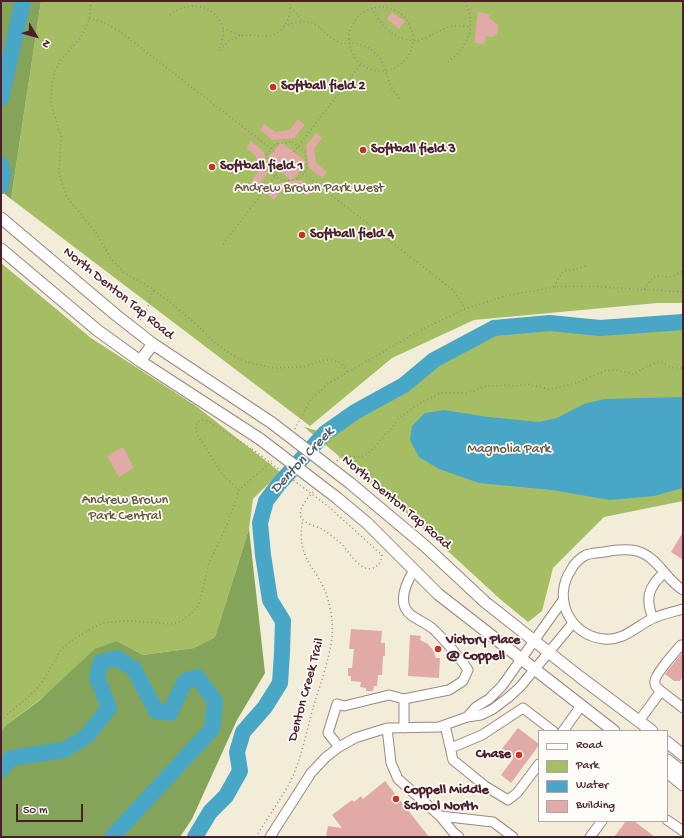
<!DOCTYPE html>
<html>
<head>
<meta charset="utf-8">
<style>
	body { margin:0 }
	#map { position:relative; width:684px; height:838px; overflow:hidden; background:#f2edd8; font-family:"Gochi Hand",sans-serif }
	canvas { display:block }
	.frame { position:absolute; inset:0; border:2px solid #4a1f2b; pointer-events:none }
	.legend { position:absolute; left:538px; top:730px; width:130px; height:92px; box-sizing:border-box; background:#fdfcf7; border:1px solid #b5a4a5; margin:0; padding:5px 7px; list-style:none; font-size:12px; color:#4a1f2b }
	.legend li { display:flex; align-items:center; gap:8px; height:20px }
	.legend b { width:20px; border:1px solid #b5a4a5 }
	.north { position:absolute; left:16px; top:16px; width:40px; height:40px; -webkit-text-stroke:3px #fdfcf7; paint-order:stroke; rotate:127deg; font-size:11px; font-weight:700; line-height:16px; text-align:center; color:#4a1f2b }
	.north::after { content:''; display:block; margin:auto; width:14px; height:18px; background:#4a1f2b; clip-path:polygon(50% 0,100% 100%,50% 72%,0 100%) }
	.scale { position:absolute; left:16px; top:804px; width:67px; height:18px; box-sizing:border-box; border:2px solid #4a1f2b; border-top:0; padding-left:5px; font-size:12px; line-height:14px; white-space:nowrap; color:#4a1f2b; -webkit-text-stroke:3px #fdfcf7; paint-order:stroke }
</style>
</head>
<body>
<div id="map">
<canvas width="684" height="838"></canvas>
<div class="frame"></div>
<ul class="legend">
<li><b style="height:5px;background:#fff"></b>Road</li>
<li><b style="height:11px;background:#a5bd63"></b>Park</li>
<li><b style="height:11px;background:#48a6c7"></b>Water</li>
<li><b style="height:11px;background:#e2aaa7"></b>Building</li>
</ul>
<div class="north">N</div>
<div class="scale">50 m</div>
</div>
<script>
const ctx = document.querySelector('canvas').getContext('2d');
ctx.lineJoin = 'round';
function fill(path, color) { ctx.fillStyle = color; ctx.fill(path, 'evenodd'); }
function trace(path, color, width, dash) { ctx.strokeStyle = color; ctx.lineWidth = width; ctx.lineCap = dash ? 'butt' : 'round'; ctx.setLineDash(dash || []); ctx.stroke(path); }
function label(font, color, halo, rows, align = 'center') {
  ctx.font = font + ' "Gochi Hand",sans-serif'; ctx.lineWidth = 3.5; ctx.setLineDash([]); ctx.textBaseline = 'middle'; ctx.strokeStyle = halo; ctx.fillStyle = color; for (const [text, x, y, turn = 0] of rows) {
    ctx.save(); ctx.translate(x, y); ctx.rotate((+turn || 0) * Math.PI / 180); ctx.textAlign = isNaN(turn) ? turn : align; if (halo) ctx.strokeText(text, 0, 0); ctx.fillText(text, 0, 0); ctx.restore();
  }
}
fill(new Path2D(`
	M41 1H683V303H657L474 320 392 358 310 426 11 199Z
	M1 263 91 338 196 406 280 472 253 499 249 529 215 637 194 648 143 655 117 641 5 726 1 732Z
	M683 322V501L604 517 553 568 542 611 528 622 500 599 400 507 304 427 325 433 355 412 404 385 434 360 494 328 550 323 600 328Z`), '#a5bd63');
fill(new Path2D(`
	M1 1H41L11 199 1 191Z
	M249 529 265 673 237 720 192 819 180 837H1V732L5 726 40 700 95 649 117 641 143 655 194 648 215 637Z`), '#84a459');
fill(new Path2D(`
	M683 397V488L654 496 610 500 552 490 479 483 439 469 419 457 410 440 412 426 425 413 444 410 488 417 539 422 557 418 584 404 604 399Z`), '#48a6c7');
trace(new Path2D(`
	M1 98 23 1
	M1 164 3 174 1 186
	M1 770 11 758 64 750 87 736 109 708 97 677 101 662 117 658 134 669 156 711 170 713 185 681 197 677 215 701 212 729 112 837
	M195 837 210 812 226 796 240 771 237 752 243 732 265 707 280 683 282 653 283 621 270 600 263 555 260 523 266 501 278 485 325 433 355 412 404 385 434 360 494 328 550 323 600 328 683 322`), '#48a6c7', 16);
fill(new Path2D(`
	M392 12 405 21 399 29 387 19Z
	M478 12 490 14 489 18 498 25V30L497 35 492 37 486 36 485 44 474 43Z
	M298 119 305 125 294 138 273 140 260 130 264 124 275 132 290 130Z
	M316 133 322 138 314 149 316 163 327 172 322 178 309 168 306 146Z
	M251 141 264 152 267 174 257 187 251 182 259 171 256 156 246 148Z
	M281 142 307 162 292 181 300 180 313 190 308 196 297 188 283 189 274 200 268 195 279 183 292 181 266 160Z
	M123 447 134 468 119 477 107 456Z
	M683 532V560L671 552Z
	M351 629 382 631 381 643H385V656H383L382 675H378L377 686H374L373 691H366V688L360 687 361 682 351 681V676H348V668H352L354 649H349Z
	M410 635 421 636 420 640 428 644 433 650 436 658H440L439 678 408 676Z
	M683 652V676L680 681H674L665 674Z
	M518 728 539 744V745L511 783 501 775 513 759 501 750Z
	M385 781 429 837H326L328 826 342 828 332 815 352 800 354 802 361 796 363 799Z
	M626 821H634L655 837H614Z`), '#e2aaa7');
const minor = new Path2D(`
	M683 590C666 580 658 557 637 551 627 549 614 550 604 552 598 553 591 553 586 555 580 558 574 564 571 570 552 598 570 636 604 639 625 641 637 625 654 618 663 614 673 612 683 609
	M653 618C645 599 648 587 664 573
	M661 691C658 689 654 686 655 681 655 674 675 652 681 645H683
	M467 717 476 707 489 699 502 686 563 600
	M639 721 661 691 683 708
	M445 725 453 760 485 786 508 800 517 793 539 764
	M387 728 391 763 398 779 440 816 453 832 459 837
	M404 728V699
	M563 731 581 706
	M339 747 328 733 337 704 344 706 389 695 404 699 449 690 463 681 468 670C461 659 442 637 432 628 425 623 418 620 411 615 396 603 406 583 414 570
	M451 748 482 735 523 708 553 731
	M440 816 493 822 513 837
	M667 820 683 831
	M270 837 311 773 326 757 339 747 355 738 387 728 439 727 467 717 481 715 493 709 509 697 520 687 573 623
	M590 837 602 821`);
const major = new Path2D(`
	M1 218 116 315 153 344 272 423
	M1 249 97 330 140 361 260 439
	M140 361 153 344
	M350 483 425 546 485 602 580 677 652 731
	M337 498 367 523 438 594 614 731
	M667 742 683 755
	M667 760 683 772
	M667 772 683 785`);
trace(minor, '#9e8682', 11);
trace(major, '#9e8682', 13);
trace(new Path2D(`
	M91 1 89 19 85 30 80 38 61 60 55 71 52 82 51 103 61 137 59 174 67 197 96 233 110 257 124 273 145 284 171 303 197 325 215 343 234 356 246 362 274 368 302 367 325 360H332L341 363 347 372
	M349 39a32 32 0 1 1 64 0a32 32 0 1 1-64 0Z
	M291 7 302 21
	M372 8C380 27 401 46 423 39 431 36 438 31 446 28 454 25 463 26 471 27
	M170 15C188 0 218 4 223 30 224 37 221 45 218 51
	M89 19 100 21 118 30 274 151
	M284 26C295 22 309 18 319 27 326 33 332 40 341 43 345 44 350 43 354 43 363 44 372 49 378 56 385 64 386 74 390 84 392 89 396 94 400 99
	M223 29C229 30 234 34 241 35 244 36 247 35 250 35 257 35 263 37 269 36 285 33 292 15 290 1
	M220 50 229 41 241 35
	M448 62C469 46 477 26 465 1
	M292 142 305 152 307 169 299 179 282 181 269 171 267 154 275 144Z
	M294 152 361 64
	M300 171 453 290 465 309
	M223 244 279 171
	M555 287 557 281 563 271 576 269 588 265
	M644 289 653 277 660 276 671 277 683 271
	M140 320 148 307 151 295 154 290
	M295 429 311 399 329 383 421 330 465 309 505 296 555 287 587 286 683 292
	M337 461 342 455 360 457 366 455 375 447 385 434 390 430 399 418 423 401 441 393H466L473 391 487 386H498L505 385 517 386 527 384 548 389 557 388 576 383 605 371 616 370 632 374 636 373 648 366 659 362 674 368H683
	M239 490 222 474 197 434C195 428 196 424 200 420L207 421 252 449
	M313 492C308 498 298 508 301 517 304 524 316 526 322 529 327 532 332 536 337 540 348 548 356 569 371 569 378 566 381 563 382 555L329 507
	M1 720 35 691 43 681 60 651 68 643 94 627 104 623 118 621H136L171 624 180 622 193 612 198 606 201 597 209 563 228 523 239 490 272 461
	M256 837C266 820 278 803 288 786 301 762 306 733 313 708 320 685 329 661 332 637 333 626 332 615 329 604 322 569 294 562 303 520`), '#9e8682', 1.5, [1, 3]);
trace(minor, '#fff', 9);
trace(major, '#fff', 11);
const majorBridge = new Path2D(`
	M272 423 350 483
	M260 439 337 498`);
trace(majorBridge, '#9e8682', 13, []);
trace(new Path2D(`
	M252 449 329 507`), '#9e8682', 1.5, [1, 3]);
trace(majorBridge, '#fff', 11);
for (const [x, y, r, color] of [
	[273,87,4,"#c8321e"],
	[363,150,4,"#c8321e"],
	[212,167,4,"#c8321e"],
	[302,235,4,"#c8321e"],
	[438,649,4,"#c8321e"],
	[519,755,4,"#c8321e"],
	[396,799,4,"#c8321e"]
]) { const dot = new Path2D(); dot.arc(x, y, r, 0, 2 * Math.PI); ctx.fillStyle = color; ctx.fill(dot); trace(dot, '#fdfcf7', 1.5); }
label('bold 14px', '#4a1f2b', '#fdfcf7', [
	["Softball field 2",281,87],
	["Softball field 3",371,150],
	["Softball field 1",220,167],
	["Softball field 4",310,235],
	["Victory Place",446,641],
	["@ Coppell",446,657],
	["Chase",511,755,"right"],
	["Coppell Middle",404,791],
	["School North",404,807]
], 'left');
label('14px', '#6a563f', '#fdfcf7', [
	["Andrew Brown Park West",309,189],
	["Magnolia Park",509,450],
	["Andrew Brown",125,501],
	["Park Central",125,517]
]);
label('14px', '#4a1f2b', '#fdfcf7', [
	["North Denton Tap Road",118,294,39],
	["North Denton Tap Road",396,503,40],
	["Denton Creek Trail",307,690,-75]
]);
label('italic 15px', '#495c71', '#fdfcf7', [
	["Denton Creek",303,461,-47]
]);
</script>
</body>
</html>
